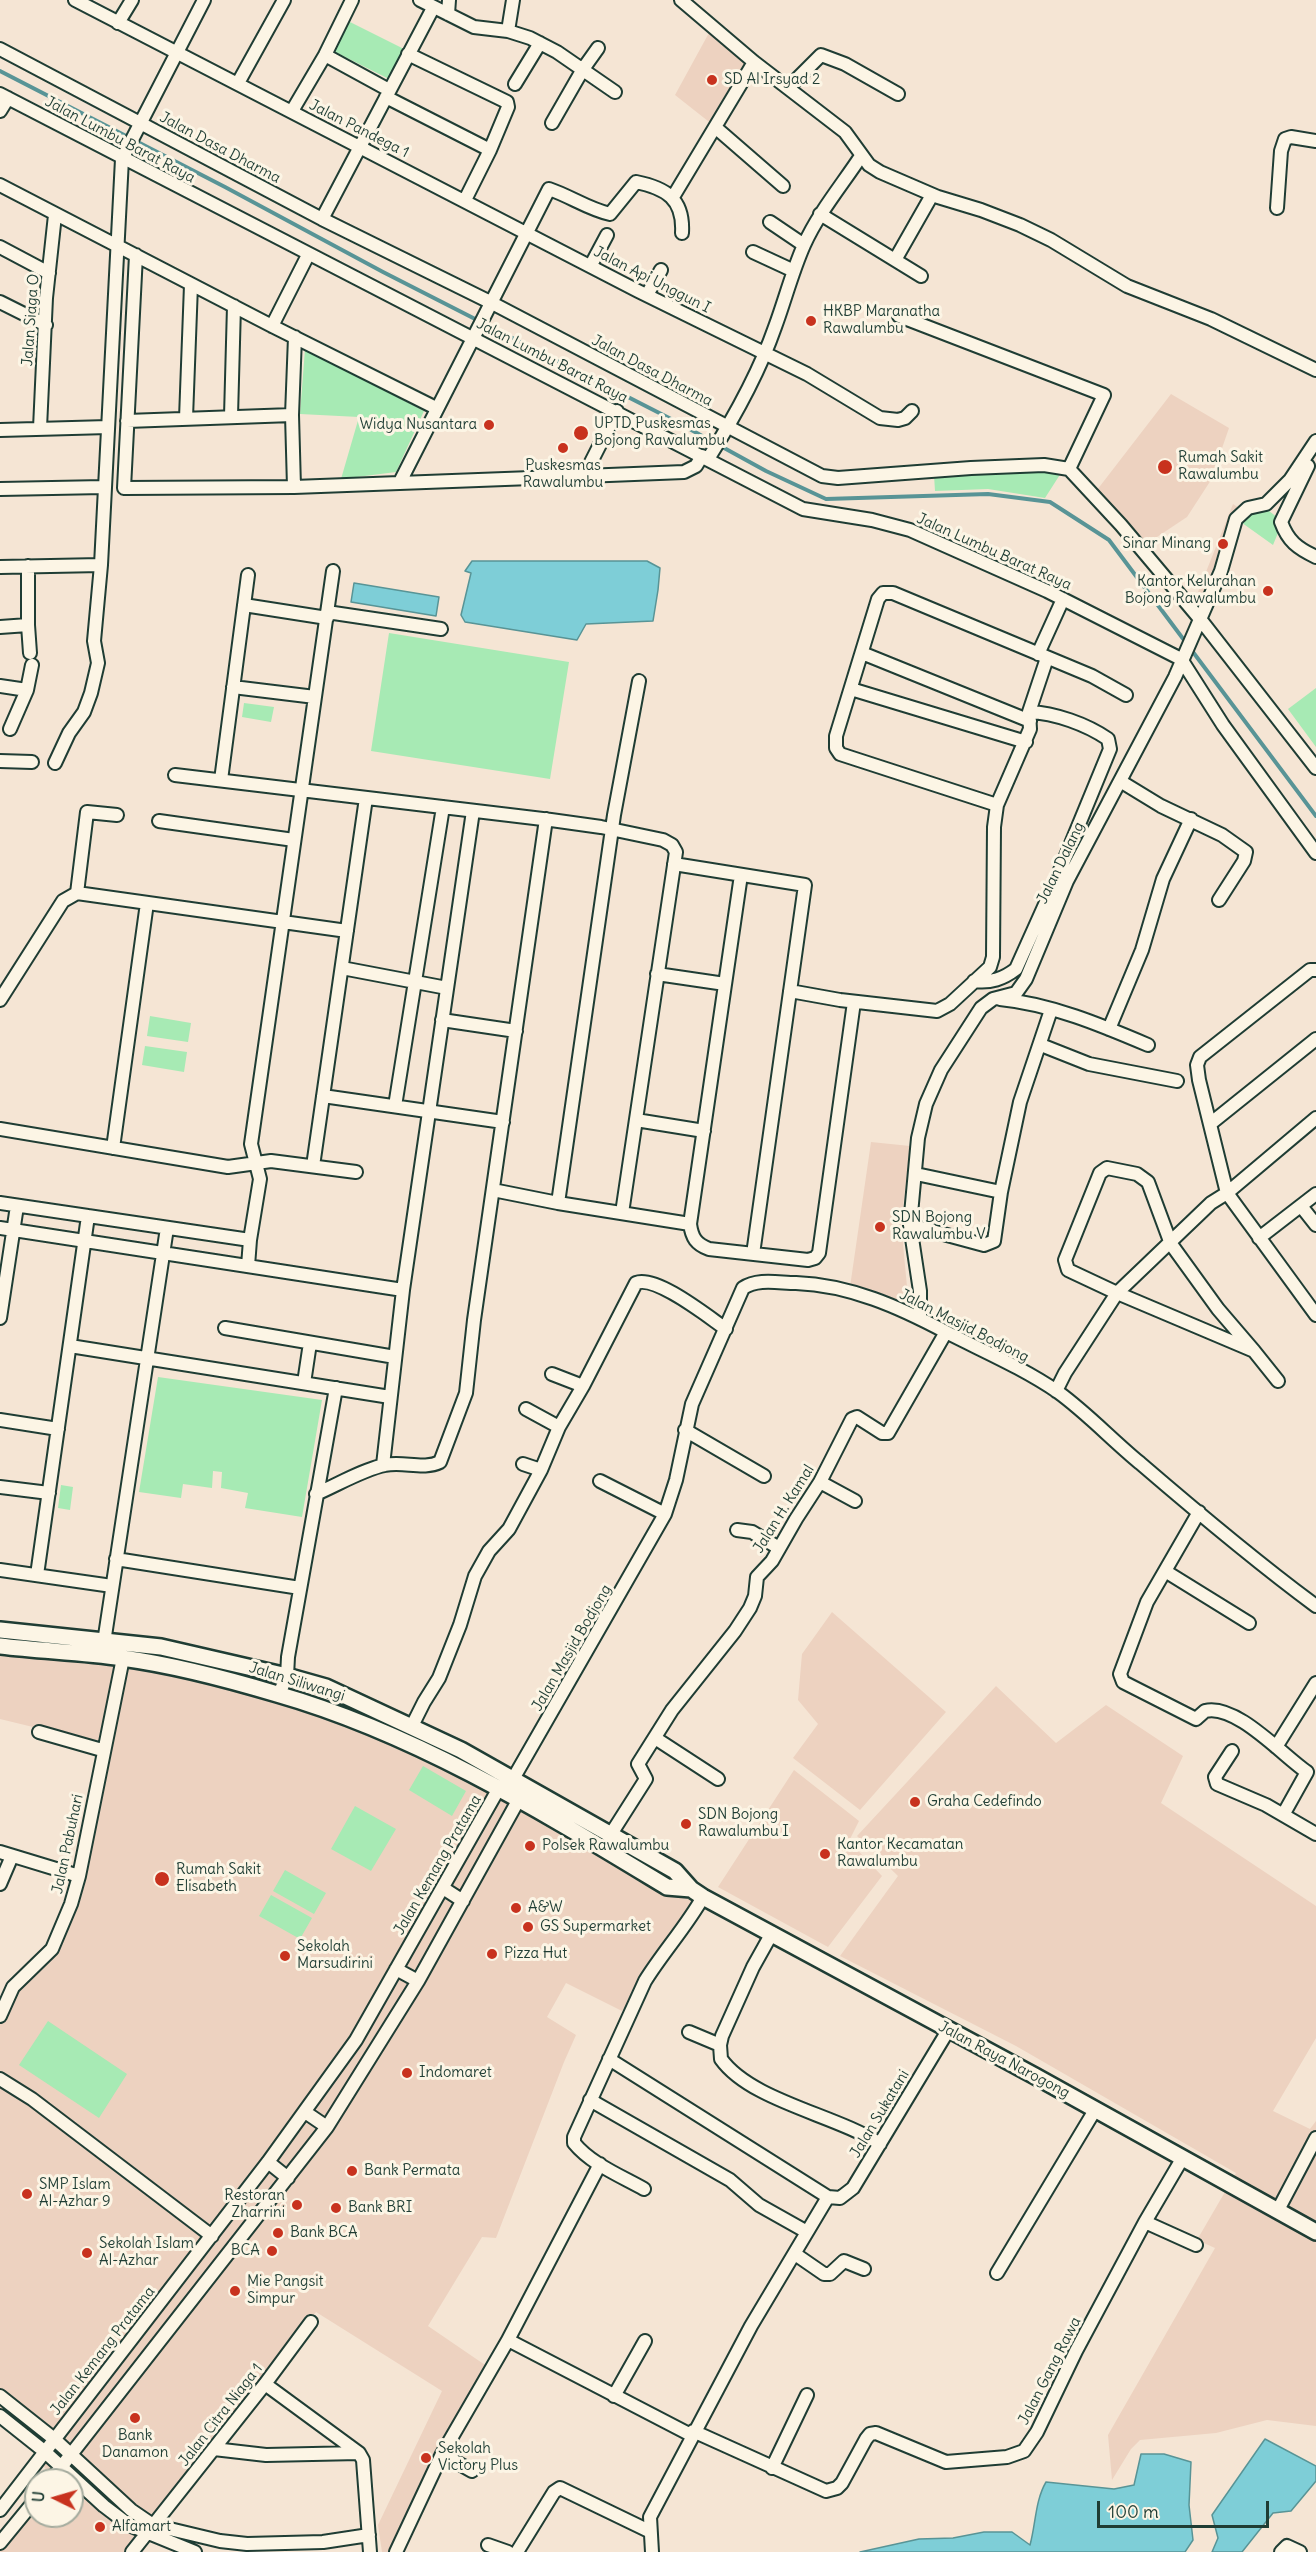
<!DOCTYPE html>
<html>
<head>
<meta charset="utf-8">
<style>
	body { margin:0 }
	#map { position:relative; width:1316px; height:2552px; overflow:hidden; background:#f5e5d4; font-family:Delius,sans-serif }
	canvas { display:block }
	.north { position:absolute; left:24px; top:2468px; width:60px; height:60px; box-sizing:border-box; background:#fcf5e5; border:2px solid #a4ab9e; border-radius:50%; rotate:275deg; font-size:16px; font-weight:700; line-height:24px; text-align:center; color:#1f3d34 }
	.north::after { content:''; display:block; margin:auto; width:21px; height:27px; background:#c8321e; clip-path:polygon(50% 0,100% 100%,50% 72%,0 100%) }
	.scale { position:absolute; left:1097px; top:2501px; width:172px; height:27px; box-sizing:border-box; border:3px solid #1f3d34; border-top:0; padding-left:8px; font-size:18px; line-height:21px; white-space:nowrap; color:#1f3d34; -webkit-text-stroke:4px #fcf5e5; paint-order:stroke }
</style>
</head>
<body>
<div id="map">
<canvas width="1316" height="2552"></canvas>
<div class="north">U</div>
<div class="scale">100 m</div>
</div>
<script>
const ctx = document.querySelector('canvas').getContext('2d');
ctx.lineJoin = 'round';
function fill(path, color) { ctx.fillStyle = color; ctx.fill(path, 'evenodd'); }
function trace(path, color, width, dash) { ctx.strokeStyle = color; ctx.lineWidth = width; ctx.lineCap = dash ? 'butt' : 'round'; ctx.setLineDash(dash || []); ctx.stroke(path); }
function label(font, color, halo, rows, align = 'center') {
  ctx.font = font + ' Delius,sans-serif'; ctx.lineWidth = 6; ctx.setLineDash([]); ctx.textBaseline = 'middle'; ctx.strokeStyle = halo; ctx.fillStyle = color; for (const [text, x, y, turn = 0] of rows) {
    ctx.save(); ctx.translate(x, y); ctx.rotate((+turn || 0) * Math.PI / 180); ctx.textAlign = isNaN(turn) ? turn : align; if (halo) ctx.strokeText(text, 0, 0); ctx.fillText(text, 0, 0); ctx.restore();
  }
}
fill(new Path2D(`
	M710 31 750 65 713 125 675 95Z
	M1171 394 1229 428 1211 480 1187 517 1145 545 1097 490Z
	M1233 504 1242 510 1201 609 1194 602Z
	M871 1142 910 1146 901 1223 909 1308 850 1287Z
	M832 1612 946 1712 860 1810 793 1758 818 1724 798 1700 802 1654Z
	M0 1646 218 1678 437 1752 702 1902 662 1946 622 2011 566 1983 547 2017 576 2035 564 2062 496 2238 482 2237 428 2326 488 2367 393 2552H382L378 2525 442 2391 316 2312 133 2552H0L36 2509V2516H72V2480H51L31 2440 0 2417V2016L15 1977 46 1962 76 1879 107 1745 0 1719Z
	M996 1686 1056 1743 1106 1705 1183 1756 1161 1803 1316 1906V2038L1273 2111 1310 2129 1316 2121V2426L1267 2420 1216 2433 1140 2440 1131 2449 1112 2480 1108 2435 1215 2248 1197 2240 1236 2173 1016 2046 840 1956 898 1876 857 1836Z
	M794 1770 859 1821 849 1841 882 1876 828 1947 718 1887Z`), '#edd2c0');
fill(new Path2D(`
	M348 21 404 49 389 79 333 51Z
	M305 349 424 411 396 472 341 479 359 417 300 414Z
	M989 471 1061 473 1045 498 988 489 935 491 934 475Z
	M1264 507 1278 518 1280 528 1273 545 1238 520 1244 513Z
	M389 633 569 662 550 779 371 751Z
	M1316 688V747L1288 709Z
	M244 703 274 707 271 722 242 717Z
	M150 1016 191 1023 188 1042 147 1036Z
	M145 1046 187 1052 184 1072 142 1065Z
	M158 1377 322 1400 302 1517 245 1508 248 1493 221 1488 222 1472 213 1471 212 1488 183 1484 181 1498 139 1492Z
	M61 1485 73 1487 70 1510 58 1508Z
	M423 1766 466 1791 452 1816 409 1790Z
	M355 1806 396 1829 371 1871 331 1849Z
	M285 1870 326 1893 314 1914 273 1891Z
	M271 1895 312 1918 300 1939 259 1916Z
	M48 2021 127 2074 99 2118 19 2065Z`), '#a7eab4');
const water = new Path2D(`
	M472 561H647L660 568 658 590 653 621 586 624 577 640 465 622 461 615 471 573 465 571Z
	M354 583 439 597 436 616 351 602Z
	M1265 2439 1316 2466V2481L1291 2511 1273 2513 1242 2552H1212L1218 2538 1212 2515Z
	M1141 2454H1164L1191 2462 1189 2505 1193 2540 1185 2552H860L919 2539 953 2538 984 2532H1012L1030 2545C1036 2523 1035 2501 1046 2482L1114 2489 1134 2485Z`);
fill(water, '#7eced7');
trace(water, '#589496', 1.5);
trace(new Path2D(`
	M0 71 225 187 383 272 675 421 766 471 826 499 988 494 1050 502 1109 540 1316 816`), '#589496', 4);
const minor = new Path2D(`
	M75 0 638 291 807 374 880 418 898 420 905 418 912 411
	M420 0 474 27 508 31 530 38 557 52 615 92
	M681 0 754 62 845 132 869 165 880 172 938 197 981 210 1020 225 1051 240 1127 286 1211 319 1316 370
	M448 14 449 0
	M118 23 132 0
	M508 31 513 0
	M0 49 322 219 492 303 822 476 838 478 971 468 1044 465 1069 469 1121 525 1200 619 1316 768
	M408 54 507 102 508 107 490 150 465 200
	M325 55 389 90
	M238 83 284 0
	M515 84 540 43
	M788 88 821 55 845 64 898 94
	M0 94 803 509 872 520 910 530 1047 591 1181 659 1223 725 1316 853
	M386 97 490 150
	M0 111 8 98
	M292 111 325 55 352 0
	M552 123 583 69 598 48
	M715 127 783 186
	M0 185 272 326 436 408
	M673 197 754 62
	M1277 208 1281 151 1285 139 1291 137 1316 141
	M820 214 921 276
	M322 219 433 8
	M770 222 804 245
	M0 247 49 273
	M753 252 794 271
	M136 255 124 488 294 487 584 476 617 411
	M895 260 932 195
	M591 265 607 235
	M647 295 661 270
	M0 302 46 325
	M899 316 1104 395 1069 469
	M272 326 308 255
	M231 416 234 306
	M186 418 191 285
	M127 421 292 415
	M40 428 46 298 55 215
	M0 430 108 427
	M708 459C732 421 760 370 775 327 785 300 792 272 804 245 819 212 842 185 861 156
	M1308 466 1281 522C1288 541 1297 548 1316 557
	M584 476 684 472 696 466 702 456
	M400 482 549 189C570 196 588 209 610 214L636 182C666 188 684 199 682 233
	M294 487 292 415 295 337
	M0 489 104 487
	M0 567 101 565
	M244 605 327 618
	M327 612 441 629
	M28 625 30 653
	M0 627 28 625V566
	M862 653 1030 721
	M1038 654 1063 599
	M0 686 27 690 32 665
	M233 687 315 697
	M851 689 1026 742
	M10 729 27 690
	M0 761 32 762
	M55 763 69 733 84 712 91 693 98 663 94 641 101 565 122 159 204 0
	M175 775 551 820 601 827 663 840 672 845 676 852 622 1213
	M221 780 248 575
	M1120 781 1161 806 1222 835 1246 852 1244 861 1219 900
	M997 805 840 754 836 748V736L878 599 883 593H893L1092 676 1126 695
	M159 821 294 840
	M674 864 805 885 753 1254
	M741 875 690 1224C692 1238 696 1244 709 1249L808 1260 815 1258 819 1253 854 1002
	M77 893 87 812 117 815
	M342 968 447 988
	M1316 970H1310L1200 1057 1197 1065 1199 1080 1227 1193 1316 1315
	M657 974 725 984
	M974 981C991 983 1003 979 1016 969L1056 880 1110 749 1108 739C1086 724 1055 713 1029 712
	M790 991 840 1000 937 1011 950 1004 990 967 993 957 994 827 997 805 1030 729 1029 712 1047 658
	M1000 999C1051 1004 1101 1025 1148 1045
	M0 1000 63 901 77 893 347 931
	M442 1020 516 1031
	M1109 1029 1142 950 1163 879 1191 819
	M1041 1045 1089 1064 1177 1081
	M323 1096 503 1122
	M395 1106 443 807
	M636 1120 704 1131
	M1210 1124 1316 1039
	M0 1129 228 1167 271 1161 356 1172
	M113 1148 147 903
	M313 1166 366 798
	M916 1174 1001 1192
	M493 1190 558 1203 690 1224
	M0 1203 250 1240
	M558 1203 614 815 639 681
	M1301 1206 1316 1225
	M910 1225 984 1245 994 1241 1001 1192 1020 1102 1051 1010
	M0 1228 403 1290
	M1259 1238 1316 1194
	M248 1266 250 1240 260 1179 251 1144 333 571
	M920 1317V1291L910 1225 918 1138 926 1104 941 1070 981 1008 993 999 1016 993 1026 979 1067 881 1175 677 1221 571 1236 519 1248 508 1266 504 1290 480 1316 441
	M0 1318 17 1206
	M225 1328 395 1357
	M70 1346 390 1397
	M1254 1351 1218 1309 1171 1244 1148 1182 1137 1174 1107 1168 1100 1173 1065 1260 1068 1270 1117 1293 1254 1351 1278 1381
	M552 1374 583 1386
	M304 1383 310 1343
	M1056 1391 1065 1373 1117 1293 1211 1203 1227 1193 1316 1118
	M526 1409 559 1427
	M0 1420 58 1429
	M685 1430 764 1476
	M523 1464 541 1470
	M383 1465 403 1290 473 811
	M600 1481 665 1514
	M820 1482 855 1501
	M0 1487 49 1493
	M316 1494C337 1485 364 1469 385 1465 403 1461 424 1470 440 1462L466 1393 474 1320 546 819
	M1199 1512 1147 1602 1120 1674 1123 1682 1196 1719 1205 1711C1236 1703 1283 1756 1307 1772L1283 1815
	M737 1530 752 1532 779 1548
	M116 1559 300 1588
	M0 1570 112 1586
	M1165 1571 1249 1623
	M37 1575 88 1216
	M103 1649 167 1228
	M279 1694 287 1676 288 1657 336 1388
	M412 1726 424 1702 439 1678 460 1625 475 1576 489 1551 509 1529 541 1470 559 1427 583 1386 636 1283C656 1275 707 1316 726 1329
	M39 1732 102 1750
	M655 1738 718 1779
	M1276 1747 1316 1683
	M1232 1751 1215 1777 1217 1784 1266 1805 1316 1834
	M611 1834 646 1779 638 1764 672 1710 735 1631 750 1608 755 1596 757 1577 772 1561 796 1519 820 1482 852 1419 857 1417 882 1433H888L946 1332
	M0 1852 79 1876
	M0 1884 12 1856
	M443 1888 463 1901
	M772 1933 753 1967 722 2036 720 2045 721 2059C751 2101 836 2115 880 2144
	M396 1969 418 1981
	M0 2016 13 1987 52 1949 71 1904 79 1876 123 1658
	M689 2032 720 2045
	M609 2059 828 2197 840 2198 853 2188 949 2029
	M0 2079 32 2099 212 2236
	M590 2100 730 2180 759 2205 807 2232
	M305 2112 327 2127
	M268 2162 288 2178
	M600 2164 508 2340 691 2435
	M644 2189C621 2176 591 2164 574 2143V2137L645 1981C663 1952 686 1927 703 1897
	M1278 2210 1316 2138
	M1145 2222 1196 2245
	M795 2254 824 2274H830L844 2261 864 2269
	M997 2273 1095 2110
	M0 2396 53 2438 131 2510 153 2525 220 2541 247 2544 323 2542 369 2535
	M614 2396 645 2341
	M0 2416 44 2451 104 2506 129 2525 195 2552
	M693 2431 826 2491 837 2488 842 2483 866 2439 870 2434 876 2433 946 2462 1007 2457 1024 2451 1037 2432 1076 2351 1145 2222 1182 2159
	M214 2449 266 2455 359 2453 265 2384
	M359 2453 363 2460 370 2552
	M442 2454 472 2471
	M772 2468 807 2395
	M51 2480 327 2127 418 1981 519 1799 517 1792
	M0 2510 268 2162 356 2040 499 1788 513 1779 665 1514 676 1480 692 1404 743 1288C758 1278 779 1283 796 1283 850 1285 899 1307 946 1332 983 1351 1023 1368 1058 1392 1087 1413 1112 1440 1140 1463 1197 1512 1255 1561 1316 1606
	M0 2543 36 2499
	M488 2545 508 2552
	M132 2552 265 2384 311 2322
	M396 2552 442 2454 508 2340
	M517 2552 554 2492 560 2488 649 2531
	M652 2552 650 2517 751 2326 828 2197
	M1281 2552 1287 2546 1300 2552`);
const major = new Path2D(`
	M0 1630 161 1647 287 1676 326 1687 461 1750 675 1871 691 1889 703 1897 1035 2076 1316 2232
	M0 1646C40 1651 82 1652 122 1658 174 1665 227 1679 277 1694 417 1734 543 1812 667 1887L691 1889`);
trace(minor, '#1f3d34', 16);
trace(major, '#1f3d34', 20);
trace(minor, '#fcf5e5', 12);
trace(major, '#fcf5e5', 15);
for (const [x, y, r, color] of [
	[712,80,6,"#c8321e"],
	[811,321,6,"#c8321e"],
	[489,425,6,"#c8321e"],
	[581,433,8,"#c8321e"],
	[563,448,6,"#c8321e"],
	[1165,467,8,"#c8321e"],
	[1223,544,6,"#c8321e"],
	[1268,591,6,"#c8321e"],
	[880,1227,6,"#c8321e"],
	[915,1802,6,"#c8321e"],
	[686,1824,6,"#c8321e"],
	[530,1846,6,"#c8321e"],
	[825,1854,6,"#c8321e"],
	[162,1879,8,"#c8321e"],
	[516,1908,6,"#c8321e"],
	[528,1927,6,"#c8321e"],
	[492,1954,6,"#c8321e"],
	[285,1956,6,"#c8321e"],
	[407,2073,6,"#c8321e"],
	[352,2171,6,"#c8321e"],
	[27,2194,6,"#c8321e"],
	[297,2205,6,"#c8321e"],
	[336,2208,6,"#c8321e"],
	[278,2233,6,"#c8321e"],
	[272,2251,6,"#c8321e"],
	[87,2253,6,"#c8321e"],
	[235,2291,6,"#c8321e"],
	[135,2418,6,"#c8321e"],
	[426,2458,6,"#c8321e"],
	[100,2527,6,"#c8321e"]
]) { const dot = new Path2D(); dot.arc(x, y, r, 0, 2 * Math.PI); ctx.fillStyle = color; ctx.fill(dot); trace(dot, '#fcf5e5', 2); }
label('15px', '#1f3d34', '#fcf5e5', [
	["SD Al Irsyad 2",724,80],
	["HKBP Maranatha",823,312],
	["Rawalumbu",823,329],
	["UPTD Puskesmas",594,424],
	["Bojong Rawalumbu",594,441],
	["Widya Nusantara",477,425,"right"],
	["Rumah Sakit",1178,458],
	["Rawalumbu",1178,475],
	["Puskesmas",563,466,"center"],
	["Rawalumbu",563,483,"center"],
	["Sinar Minang",1211,544,"right"],
	["Kantor Kelurahan",1256,582,"right"],
	["Bojong Rawalumbu",1256,599,"right"],
	["SDN Bojong",892,1218],
	["Rawalumbu V",892,1235],
	["Graha Cedefindo",927,1802],
	["SDN Bojong",698,1815],
	["Rawalumbu I",698,1832],
	["Kantor Kecamatan",837,1845],
	["Rawalumbu",837,1862],
	["Polsek Rawalumbu",542,1846],
	["Rumah Sakit",176,1870],
	["Elisabeth",176,1887],
	["A&W",528,1908],
	["GS Supermarket",540,1927],
	["Sekolah",297,1947],
	["Marsudirini",297,1964],
	["Pizza Hut",504,1954],
	["Indomaret",419,2073],
	["Bank Permata",364,2171],
	["SMP Islam",39,2185],
	["Al-Azhar 9",39,2202],
	["Restoran",285,2196,"right"],
	["Zharrini",285,2213,"right"],
	["Bank BRI",348,2208],
	["Bank BCA",290,2233],
	["Sekolah Islam",99,2244],
	["Al-Azhar",99,2261],
	["BCA",260,2251,"right"],
	["Mie Pangsit",247,2282],
	["Simpur",247,2299],
	["Bank",135,2436,"center"],
	["Danamon",135,2453,"center"],
	["Sekolah",438,2449],
	["Victory Plus",438,2466],
	["Alfamart",112,2527]
], 'left');
label('15px', '#1f3d34', '#fcf5e5', [
	["Jalan Pandega 1",359,129,27],
	["Jalan Lumbu Barat Raya",120,140,28],
	["Jalan Dasa Dharma",220,148,28],
	["Jalan Api Unggun I",652,280,27],
	["Jalan Siaga O",31,320,-86],
	["Jalan Lumbu Barat Raya",552,361,27],
	["Jalan Dasa Dharma",652,371,28],
	["Jalan Lumbu Barat Raya",994,552,24],
	["Jalan Dalang",1061,863,-64],
	["Jalan Masjid Bodjong",964,1326,27],
	["Jalan H. Kamal",784,1509,-58],
	["Jalan Masjid Bodjong",572,1648,-60],
	["Jalan Siliwangi",297,1682,17],
	["Jalan Pabuhari",68,1844,-78],
	["Jalan Kemang Pratama",438,1865,-60],
	["Jalan Raya Narogong",1004,2060,28],
	["Jalan Sukatani",880,2114,-59],
	["Jalan Kemang Pratama",103,2351,-52],
	["Jalan Gang Rawa",1050,2371,-63],
	["Jalan Citra Niaga 1",221,2415,-52]
]);
</script>
</body>
</html>
